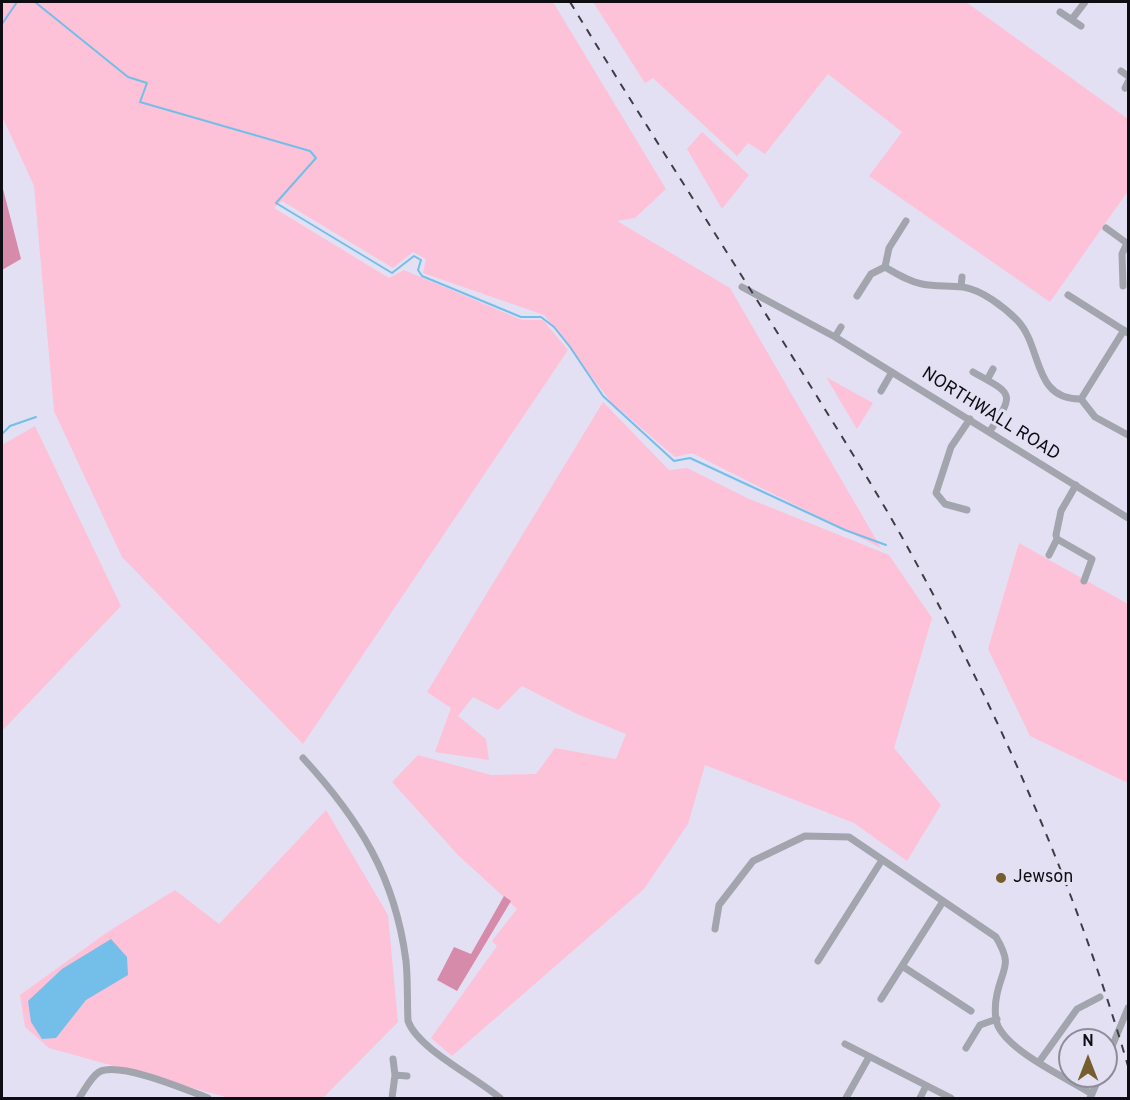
<!DOCTYPE html>
<html>
<head>
<meta charset="utf-8">
<style>
	body { margin:0 }
	#map { position:relative; width:1130px; height:1100px; overflow:hidden; background:#e4e0f3; font-family:Overpass,sans-serif }
	canvas { display:block }
	.frame { position:absolute; inset:0; border:3px solid #0e0d13; pointer-events:none }
	.north { position:absolute; left:1058px; top:1028px; width:60px; height:60px; box-sizing:border-box; background:#e4e0f3; border:2px solid #8e8c99; border-radius:50%; rotate:0deg; font-size:16px; font-weight:700; line-height:24px; text-align:center; color:#0e0d13 }
	.north::after { content:''; display:block; margin:auto; width:21px; height:27px; background:#755d2d; clip-path:polygon(50% 0,100% 100%,50% 72%,0 100%) }
</style>
</head>
<body>
<div id="map">
<canvas width="1130" height="1100"></canvas>
<div class="frame"></div>
<div class="north">N</div>
</div>
<script>
const ctx = document.querySelector('canvas').getContext('2d');
ctx.lineJoin = 'round';
function fill(path, color) { ctx.fillStyle = color; ctx.fill(path, 'evenodd'); }
function trace(path, color, width, dash) { ctx.strokeStyle = color; ctx.lineWidth = width; ctx.lineCap = dash ? 'butt' : 'round'; ctx.setLineDash(dash || []); ctx.stroke(path); }
function label(font, color, halo, rows, align = 'center') {
  ctx.font = font + ' Overpass,sans-serif'; ctx.lineWidth = 6; ctx.setLineDash([]); ctx.textBaseline = 'middle'; ctx.strokeStyle = halo; ctx.fillStyle = color; for (const [text, x, y, turn = 0] of rows) {
    ctx.save(); ctx.translate(x, y); ctx.rotate((+turn || 0) * Math.PI / 180); ctx.textAlign = isNaN(turn) ? turn : align; if (halo) ctx.strokeText(text, 0, 0); ctx.fillText(text, 0, 0); ctx.restore();
  }
}
fill(new Path2D(`
	M2 2H553L666 189 635 218 617 221 730 288 881 548 692 453 675 457 611 402 544 315 423 273 426 259 413 252 393 268 282 201 274 208 389 278 404 270 522 320H543L568 350 303 744 122 557 54 411 34 186 2 116Z
	M593 2H966L1128 119V191L1050 302 869 176 902 132 828 74 765 154 748 143 737 156 653 78 645 83Z
	M702 132 749 175 722 209 687 149Z
	M826 377 873 403 857 429Z
	M603 402 669 470 687 468 747 498 889 555 932 618 894 748 941 805 907 861 854 823 705 765 688 824 644 889 452 1056 431 1038 497 946 492 941 517 909 458 855 392 782 418 755 491 775 536 774 555 748 616 759 626 734 577 714 522 686 498 710 473 697 458 716 486 739 489 760 435 752 451 708 427 692Z
	M35 426 121 606 2 731V445Z
	M1019 543 1128 604V783L1030 736 988 649Z
	M326 810 388 915 398 1022 323 1098H229L49 1048 25 1027 20 995 109 931 175 890 219 924Z`), '#fdc1d8');
fill(new Path2D(`
	M2 185 21 259 2 270Z
	M504 896 511 901 457 991 437 980 454 947 471 954Z`), '#d58ba9');
fill(new Path2D(`
	M111 939 127 957 128 975 86 1000 56 1038 42 1039 31 1022 28 1001 62 969Z`), '#74beea');
trace(new Path2D(`
	M35 2 128 77 147 83 140 102 310 151 316 158 276 203 392 273 414 256 421 260 418 270 422 276 521 317H541L554 327 570 347 603 396 674 461 690 458 845 530 886 545
	M2 24 17 2
	M2 434 10 426 36 417`), '#74beea', 2);
trace(new Path2D(`
	M1060 12 1081 26
	M1072 19 1085 2
	M1121 71 1128 76
	M1125 88 1128 82
	M1106 228 1128 244
	M885 267 889 248 906 221
	M1123 286 1122 254 1127 243
	M742 287 835 337 1128 518
	M961 287 962 277
	M1068 295 1128 333
	M857 296 871 274 885 267C897 274 908 281 922 284 935 287 949 285 963 287 982 290 1004 307 1017 320 1043 347 1032 400 1081 399
	M1124 330 1081 399 1095 417 1128 435
	M835 337 841 327
	M973 372C1012 394 1016 392 990 431
	M987 380 993 369
	M881 391 892 372
	M1076 485 1061 511 1056 535 1057 539 1092 559 1084 581
	M967 510 945 504 936 493 951 447 970 419
	M1049 555 1057 539
	M303 758C359 819 395 876 406 961 408 981 407 1001 408 1021 418 1049 476 1077 500 1098
	M715 929 719 905 753 861 805 836 849 837 996 937C1013 966 1003 966 997 994 995 1003 994 1017 998 1026 1011 1053 1067 1078 1092 1094
	M818 961 882 860
	M902 966 971 1011
	M881 999 942 903
	M845 1044 951 1098
	M966 1048 980 1025 997 1019
	M393 1059 395 1075 407 1076
	M1106 1061 1128 1008
	M1039 1062 1077 1009 1100 997
	M79 1098C85 1090 90 1078 99 1072 119 1061 187 1090 208 1098
	M392 1098 395 1075
	M846 1098 869 1057
	M920 1098 926 1086
	M1090 1098 1100 1076`), '#a2a5ad', 7);
trace(new Path2D(`
	M570 2C647 128 727 251 805 377 840 434 876 490 908 548 999 713 1075 885 1128 1066`), '#3e3c45', 2, [8, 8]);
for (const [x, y, r, color] of [
	[1001,878,6,"#755d2d"]
]) { const dot = new Path2D(); dot.arc(x, y, r, 0, 2 * Math.PI); ctx.fillStyle = color; ctx.fill(dot); trace(dot, '#e4e0f3', 2); }
label('18px', '#0e0d13', '#e4e0f3', [
	["NORTHWALL ROAD",990,415,32]
]);
label('18px', '#0e0d13', '#e4e0f3', [
	["Jewson",1013,878]
], 'left');
</script>
</body>
</html>
